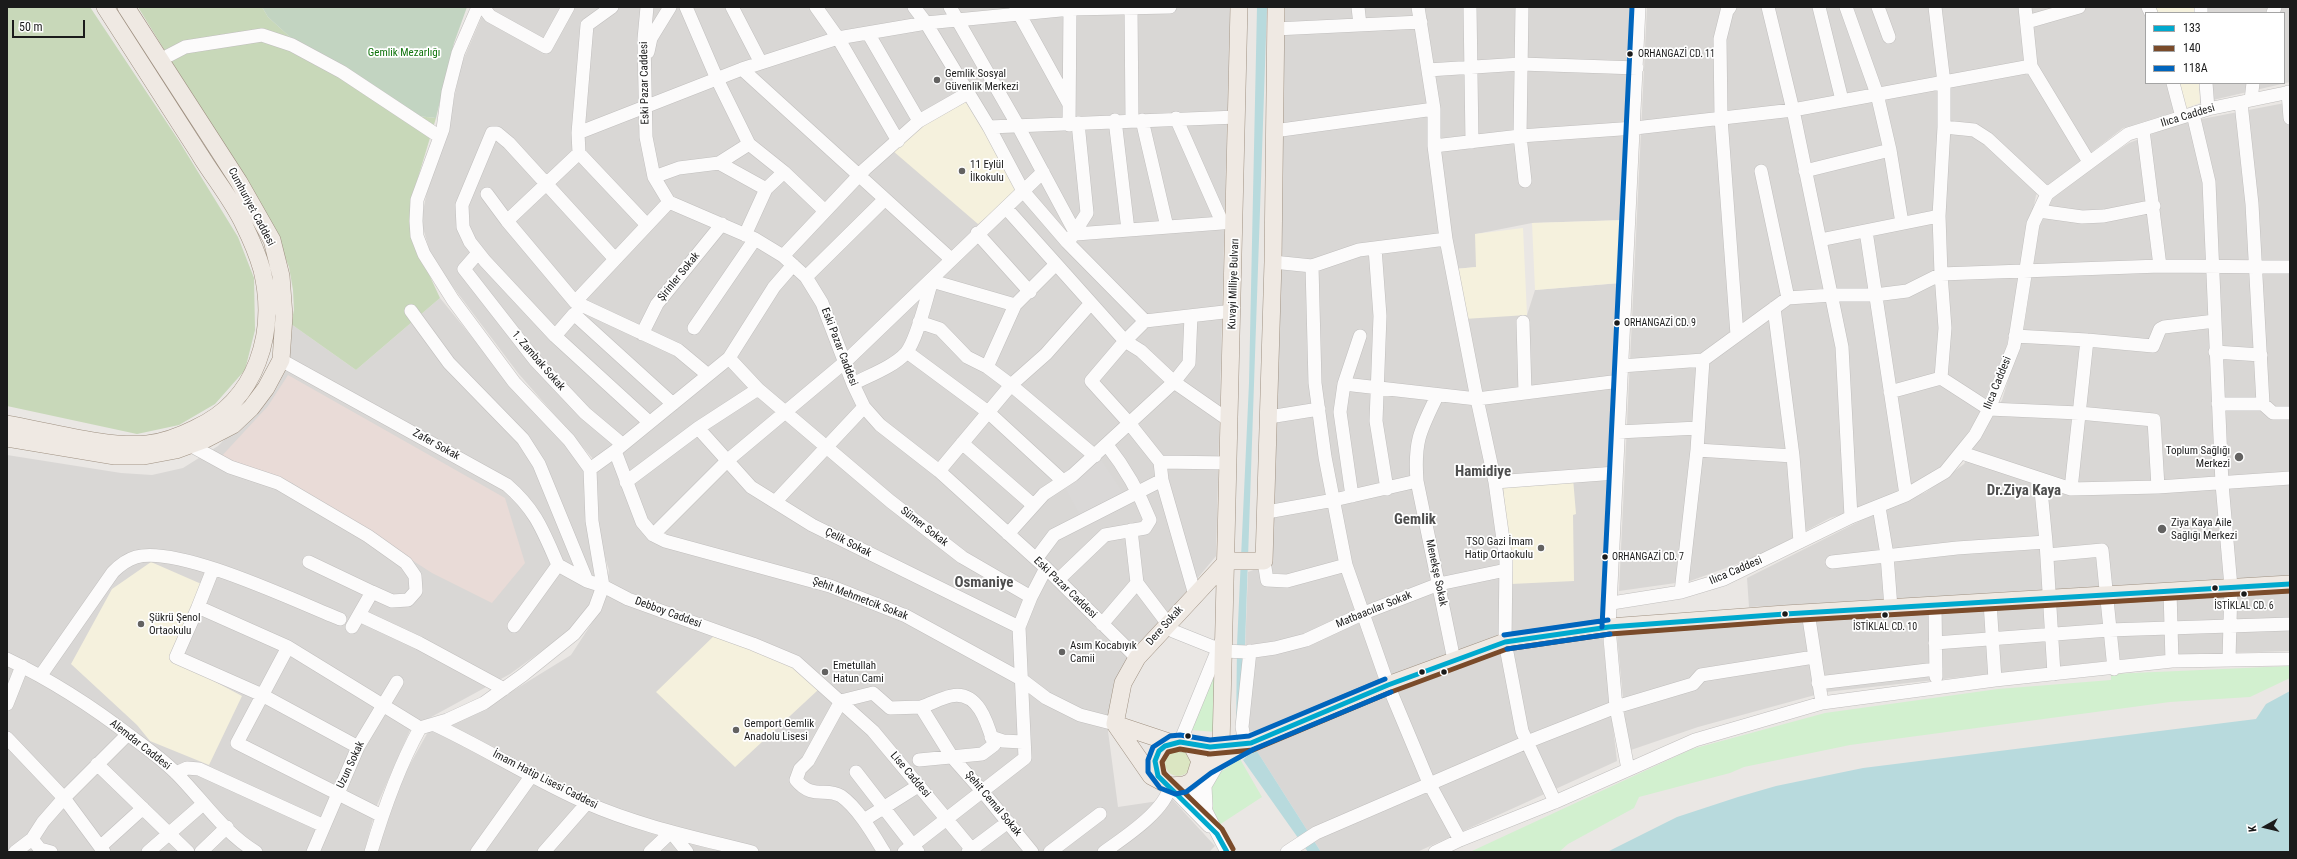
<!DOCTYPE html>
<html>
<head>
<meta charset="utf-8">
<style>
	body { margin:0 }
	#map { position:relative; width:2297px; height:859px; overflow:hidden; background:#eae7e4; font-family:"Roboto Condensed",sans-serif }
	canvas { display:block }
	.frame { position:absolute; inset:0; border:8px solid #1b1b1b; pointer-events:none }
	.legend { position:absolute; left:2145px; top:12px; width:140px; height:72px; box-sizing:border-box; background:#fff; border:1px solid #a4a4a4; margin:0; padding:5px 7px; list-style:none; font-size:12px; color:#1b1b1b }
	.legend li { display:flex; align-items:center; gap:8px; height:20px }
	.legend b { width:20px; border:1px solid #a4a4a4 }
	.north { position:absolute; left:2245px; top:807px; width:40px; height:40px; -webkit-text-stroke:3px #fff; paint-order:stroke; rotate:262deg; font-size:11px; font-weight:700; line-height:16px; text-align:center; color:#1b1b1b }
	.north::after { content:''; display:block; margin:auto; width:14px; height:18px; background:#1b1b1b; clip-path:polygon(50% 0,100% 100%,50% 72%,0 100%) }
	.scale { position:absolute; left:12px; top:20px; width:73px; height:18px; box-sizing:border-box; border:2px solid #1b1b1b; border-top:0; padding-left:5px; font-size:12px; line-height:14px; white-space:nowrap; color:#1b1b1b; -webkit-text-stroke:3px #fff; paint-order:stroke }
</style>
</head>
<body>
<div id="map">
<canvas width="2297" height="859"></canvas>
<div class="frame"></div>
<ul class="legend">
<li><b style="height:5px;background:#00a9ce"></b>133</li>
<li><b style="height:5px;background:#7a4b2a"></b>140</li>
<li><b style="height:5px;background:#0065bd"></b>118A</li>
</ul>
<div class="north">K</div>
<div class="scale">50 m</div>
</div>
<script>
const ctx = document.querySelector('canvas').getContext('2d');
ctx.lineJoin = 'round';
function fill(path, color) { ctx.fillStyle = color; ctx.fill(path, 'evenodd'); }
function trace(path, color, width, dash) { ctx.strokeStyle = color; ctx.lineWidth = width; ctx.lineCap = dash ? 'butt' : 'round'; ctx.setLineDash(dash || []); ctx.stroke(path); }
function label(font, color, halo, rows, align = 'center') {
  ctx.font = font + ' "Roboto Condensed",sans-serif'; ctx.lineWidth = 3.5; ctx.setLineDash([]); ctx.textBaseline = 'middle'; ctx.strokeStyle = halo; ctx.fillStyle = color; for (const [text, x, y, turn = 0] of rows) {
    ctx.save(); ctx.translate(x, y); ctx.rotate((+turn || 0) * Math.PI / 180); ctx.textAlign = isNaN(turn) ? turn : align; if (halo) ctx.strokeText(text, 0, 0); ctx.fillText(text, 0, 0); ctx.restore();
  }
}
fill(new Path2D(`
	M486 7H1230L1216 556 1128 662 1113 692 1108 731 1118 807 1172 799 1215 846 1209 852H375L394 793 428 732 485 708 571 655 603 606 609 570 596 529 594 460 518 373 432 259 421 221 429 182 448 129 461 65Z
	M1282 7H1635L1625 220 1532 223 1476 234V267L1455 269 1527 315 1535 290 1620 283 1606 490 1603 621 1402 673 1256 731 1242 732 1248 572 1270 564Z
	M1647 7H2153L2146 13V83H2177L2184 109 2123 128 2036 195 2006 349 1975 423 1941 468 1882 502 1830 518 1759 556 1690 581 1619 591Z
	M2194 7H2290V82L2200 103 2199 83H2284V13H2195Z
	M2290 102V576L2009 595 1749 607 1747 578 1860 521 1926 492 1964 464 2002 400 2024 328 2039 228 2053 198 2089 169 2129 143 2181 123Z
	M440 298 512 386 569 446 587 473 597 576 594 602 572 629 510 674 411 728 377 805 364 852H7V455L121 473 152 475 183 468 218 446 266 397 291 324 356 370Z
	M2290 591V651L2162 655 1826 692 1698 727 1628 751 1617 635Z
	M1602 633 1617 761 1417 852H1321L1255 748 1510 646Z`), '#d9d7d5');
fill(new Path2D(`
	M2153 7H2194L2195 13H2155Z
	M2177 83H2199L2200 103 2184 109Z
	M966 102 985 129 1018 191 978 224 893 151 921 127Z
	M1625 220 1620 283 1535 290 1532 223Z
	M1523 228 1527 315 1464 319 1455 269 1476 267 1475 234Z
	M1573 478 1576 514 1573 515 1574 581 1511 584 1503 485Z
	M151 562 206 586 172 659 242 696 209 765 150 741 137 725 71 664 112 589Z
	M718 632 779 656 818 690 735 767 656 692Z`), '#f5f1dd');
fill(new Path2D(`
	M288 375 505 498 525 563 492 603 432 573 292 483 218 460 268 406Z`), '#e9dbd7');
fill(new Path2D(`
	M1165 763a13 13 0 1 1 26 0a13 13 0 1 1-26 0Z`), '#dbe6c2');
fill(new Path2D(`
	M7 7H90L179 141 238 237 254 278 255 330 245 370 215 404 179 425 137 434 7 406Z
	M138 7H262L268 17 290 37 417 116 436 118 410 204 413 240 440 298 356 370 291 324 294 310 293 290 289 267 272 225Z`), '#c8d8b9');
fill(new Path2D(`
	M262 7H467L454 43 436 118 417 116 290 37 268 17Z`), '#c2d4c1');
fill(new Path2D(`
	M1215 657 1216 732 1191 730Z
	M2290 666V678L2250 697 2170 702 1850 745 1744 767 1730 773 1639 797 1634 808 1568 844 1559 852 1472 851 1692 749 1825 713 1998 689 2111 680V674Z
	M1240 759 1262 797 1219 825C1202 783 1205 782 1240 759Z`), '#d2f0cf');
fill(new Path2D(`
	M1100 458 1126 497 1082 519 1065 488Z`), '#dad8d7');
fill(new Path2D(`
	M1257 7H1267L1242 732 1236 733 1237 645 1249 383Z
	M2290 691V852H1607L1677 817 1738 797 1776 786 1863 768 2256 719 2266 704Z
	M1255 748 1321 852H1308L1243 760Z`), '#b8dadd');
const minor = new Path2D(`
	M483 7 490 16 546 47 568 7
	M647 7 644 39 646 137 654 177 669 202 755 239 783 256 806 277 822 303 853 384 864 407 880 425 939 471 1046 568 1137 658
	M686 7 717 79 749 144 784 172 825 211
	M732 7 761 63
	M816 7 838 38 898 141
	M914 7 926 23 989 127 1023 191 1067 242 1145 321 1125 341 1091 381 1129 423 1160 462 1162 480 1195 595
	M950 7 1017 124 1076 234 1235 222
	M1131 7 1132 120
	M1358 7 1360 25
	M1418 7 1434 109V146L1446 239 1477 399 1495 482 1506 561 1505 642 1522 731 1555 802
	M1470 7 1472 142
	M1522 7 1520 136 1525 181
	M1730 7 1727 11 1720 39 1721 118 1737 335
	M1768 7 1793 110 1842 347 1851 517
	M1819 7 1842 100
	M1846 7 1877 94 1890 150 1902 223
	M1878 7 1889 37
	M2025 7 2031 66 2089 162
	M2148 7 2151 13
	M2201 7V13
	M1016 8 1069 104
	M2273 13 2275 7
	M2027 22 2079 7
	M1275 29 1421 22
	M868 33 919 121
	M648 52 651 38 670 7
	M162 59 185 47 262 35 292 45 342 72 440 137
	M742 69 951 259
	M1428 70 1521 64 1637 68
	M2173 83 2182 117
	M2206 83 2208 109
	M2288 92 2290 118
	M2251 100 2253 83
	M2241 103 2252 204 2263 404
	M2193 114 2209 182 2222 484 2231 587 2229 659
	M1176 118 1222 222
	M1115 120 1128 230
	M1142 120 1167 227
	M1069 125 1070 7
	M989 127 1237 117
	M1944 127 1974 130 1988 139 2047 194
	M2143 130 2160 266
	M1274 131 1434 109
	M578 133 742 69 838 38 926 23 1071 9 1170 7
	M1434 146 1520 136 1635 128 1793 110 2031 66
	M579 153 647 225
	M719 163 749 144
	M1761 171 1788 298
	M1805 171 1890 150
	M654 177 679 168 719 163 766 189
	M487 194 507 221 575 302 678 350 708 375
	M1006 208 1125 341 1141 351 1174 382 1230 421
	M2039 211 2082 217 2104 216 2154 206
	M507 221 579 153 578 133 587 25 612 7
	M1866 231 1906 495
	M977 233 1030 292
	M745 235 766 189 784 172
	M1071 238 1087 213 1078 123
	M1820 240 1939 216
	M1375 248 1380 316 1376 421 1387 489
	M478 253 464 269 535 360 585 413 622 444
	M783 256 865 169 919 121 968 93
	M615 259 509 143 497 133H492L462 205 463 227 470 242 485 261 555 336 649 422
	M1273 262 1312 266 1359 250 1446 239
	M1312 266 1315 383 1325 457 1346 565 1388 685 1429 783 1460 840
	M806 277 885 199
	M575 302 669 202
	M1774 308 1793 456 1800 542
	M411 311 449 363 523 439 539 464 587 581
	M1145 321 1233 311
	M919 322 940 329 967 357 987 367 1011 385 1095 456
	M1523 322 1525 393
	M694 328 755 239
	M642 334 657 304 722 224
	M555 336 574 314 673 404
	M2087 340 2153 346 2160 329 2164 327 2215 321
	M907 352 988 412 1063 481
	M2215 352 2261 355
	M729 358 758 389 890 501 962 557 1031 597
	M281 360 507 485C536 510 543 531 558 565
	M1703 360 1697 450 1793 456
	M1621 366 1703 360 1788 298 1832 295H1875L1907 291 1941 274 1939 216 1944 127V83L1935 7
	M987 367 1015 305 1056 264
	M1941 378 1989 409 2079 413 2154 420 2158 487 2290 478
	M853 384C870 375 893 367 906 353 917 340 926 299 932 281L1015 305
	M1344 384 1477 399 1620 381
	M1890 392 1941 378 1945 328 1941 274 2160 266 2290 267
	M1437 396C1420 431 1414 441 1417 481L1454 660
	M2218 404H2263L2273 413H2290
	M1269 417 1319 409
	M698 428 751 487 812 525 1019 627
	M1618 432 1698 428
	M962 443 1032 504
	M190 445 230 467 278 483 368 536 406 563 415 576 416 591 408 600 392 601 372 592 352 627
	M615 451 642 522 653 535 665 541 830 586 906 616 1021 679 1046 698 1080 715 1115 724
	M1962 453 2071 489 2087 340 2015 336
	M1160 462 1229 463
	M590 469 615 451 729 358 774 287 793 265
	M939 471 1011 385 1046 354 1091 303
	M2040 480 2046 542 2054 674
	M626 482 698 428 758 389
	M1495 482 1616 473
	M2071 489 2158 487
	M1352 496 1340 412 1344 384 1360 336
	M775 502 864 407
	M1879 507 1887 555 1891 608
	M1267 512 1334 500 1417 481
	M1131 530 1137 583 1168 624 1173 631 1223 651 1247 652 1275 648 1306 640 1364 613 1439 584 1506 570
	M1008 534 1044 494 1073 475 1174 382 1189 363 1191 316
	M653 535 728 460 845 362 1043 172
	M2047 555 2102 550 2114 669
	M1036 559 1054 535 1162 480
	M1264 561 1267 580 1287 581 1346 565
	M309 562 372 592
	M1832 562 1957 548 2046 542
	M558 565 587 581 603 586 628 599 753 644 796 662 873 731 974 852
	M213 569 198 607 288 647 420 728
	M1058 580 1105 535 1145 528 1150 520C1139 492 1126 469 1107 445
	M2170 591 2172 661
	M1681 592 1697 450
	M1990 602 1995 680
	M1612 603 1681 592 1724 579 1851 517 1906 495 1945 472 1975 435 1989 409 2014 346 2033 224 2047 194 2128 134 2208 109 2290 92
	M1935 605 1936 677
	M198 607 176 657 262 695 358 747
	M1808 612 1822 703
	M359 615 419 643 504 689
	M1102 624 1137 583
	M514 626 558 565
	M1935 643 2109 630 2290 624
	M288 647 237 743 382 816
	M1250 651 1242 727 1244 737 1251 743
	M7 659C53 681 93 707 133 738 148 749 163 760 176 773 202 799 224 833 256 852
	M41 675 113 572C120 565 126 560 136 557 179 545 297 602 340 619
	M1818 683 1936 669
	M841 701 873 693 890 708 921 707 952 757 983 792 1032 852
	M841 701 808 761 800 769 796 780C812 800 826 787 841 796 858 808 873 834 884 852
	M7 704 22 666
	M433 724C485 748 534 780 587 803 639 826 697 838 752 852
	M991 737 1003 741 1023 742
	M7 738 64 798 104 852
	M1180 742 1221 642
	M919 760 982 754 994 745C988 725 979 690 951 696 941 698 931 704 921 707
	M97 764 188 852
	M1628 769 1616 707 1609 627 1639 7
	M856 772 918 852
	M176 773 187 768 199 769 324 826
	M1191 782 1227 852
	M1170 786 1209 826
	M1206 806 1205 786 1219 762
	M864 820 918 786
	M32 839 40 849 51 852
	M100 847 143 808
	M15 852 32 839 43 822 64 798 128 734
	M148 852 203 804
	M201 852 227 827
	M313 852 358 747 397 682
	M371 852C384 808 398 768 420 728L447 720 484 703 523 675 574 634 595 608 603 586 592 521 590 469 569 440 514 382 453 300 424 254 417 236 416 221 417 200 443 129 448 92 458 53 478 7
	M477 852 532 775
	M544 852 587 803
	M650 852 671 832 687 852
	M904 852 1025 758 1019 627 1031 597 1046 568
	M968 852 1008 822
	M1050 852 1100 814
	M1104 852C1125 837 1165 811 1170 786
	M1287 852 1316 833 1527 742 1616 707 1693 684 1701 675 1814 657
	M1435 852 1460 840 1555 802 1695 740 1822 703 1995 680 2172 661 2290 659`);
const major = new Path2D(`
	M7 424C47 431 108 448 147 444 165 442 180 436 196 428 257 400 277 333 262 270 258 256 251 239 244 225 233 201 214 178 200 155 168 106 137 56 105 7
	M7 438 115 456H144L176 450 206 439 233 425 251 408 266 388 281 360 284 316 281 276 272 240 239 182 126 7
	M1227 561H1264L1273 262 1276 7
	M1115 724 1123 683 1137 658 1227 561
	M1115 724 1151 776 1170 786 1184 785 1191 782 1195 777 1200 761 1191 744
	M1115 724 1172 743
	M1221 746 1239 7
	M1195 777 1207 767 1251 743 1388 685 1505 642 1609 627 1785 614 2290 584
	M1163 782C1157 775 1153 767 1156 759 1166 733 1190 746 1210 747 1217 747 1225 746 1232 746`);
trace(minor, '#c1bfbe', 14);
trace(major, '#9f9182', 18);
trace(minor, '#fcfbfb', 13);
trace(major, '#efe9e3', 17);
trace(new Path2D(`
	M1227 852 1217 834 1158 776 1155 761 1159 751 1165 746 1180 742 1210 747 1251 743 1388 685 1505 642 1609 627 1785 614 2290 584`), '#00a9ce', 5);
trace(new Path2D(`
	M1233 849 1222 829 1164 773 1162 762 1168 752 1180 749 1210 754 1253 750 1391 692 1507 649 1610 634 1785 621 2290 591`), '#7a4b2a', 5);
trace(new Path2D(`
	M1602 627 1632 7
	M1504 635 1608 620
	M1507 649 1610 634
	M1385 679 1249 736 1210 740 1180 735 1170 736 1153 747 1148 760V772L1160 788 1175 794 1186 792 1211 773 1254 749 1391 692`), '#0065bd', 5);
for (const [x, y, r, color] of [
	[1630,54,3.5,"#1b1b1b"],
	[937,80,4,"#636261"],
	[962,171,4,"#636261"],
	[1617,323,3.5,"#1b1b1b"],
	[2239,457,5,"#636261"],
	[2162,529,5,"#636261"],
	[1541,548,4,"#636261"],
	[1605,557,3.5,"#1b1b1b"],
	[2215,588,3.5,"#1b1b1b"],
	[2244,594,3.5,"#1b1b1b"],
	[1785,614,3.5,"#1b1b1b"],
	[1885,615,3.5,"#1b1b1b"],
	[141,624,4,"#636261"],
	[1062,652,4,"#636261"],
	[825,672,4,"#636261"],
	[1422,672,3.5,"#1b1b1b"],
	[1444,672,3.5,"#1b1b1b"],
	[736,730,4,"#636261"],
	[1188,736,3.5,"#1b1b1b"]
]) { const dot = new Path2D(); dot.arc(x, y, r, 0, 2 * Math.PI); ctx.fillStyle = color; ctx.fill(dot); trace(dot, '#fff', 1.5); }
label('10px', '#1b1b1b', '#fff', [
	["ORHANGAZİ CD. 11",1638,54],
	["ORHANGAZİ CD. 9",1624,323],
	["ORHANGAZİ CD. 7",1612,557],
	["İSTİKLAL CD. 6",2244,606,"center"],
	["İSTİKLAL CD. 10",1885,627,"center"]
], 'left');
label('11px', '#11750e', '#fff', [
	["Gemlik Mezarlığı",404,53]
]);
label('11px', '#1b1b1b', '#fff', [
	["Gemlik Sosyal",945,74],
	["Güvenlik Merkezi",945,87],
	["11 Eylül",970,165],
	["İlkokulu",970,178],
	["Toplum Sağlığı",2230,451,"right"],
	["Merkezi",2230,464,"right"],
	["Ziya Kaya Aile",2171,523],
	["Sağlığı Merkezi",2171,536],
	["TSO Gazi İmam",1533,542,"right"],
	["Hatip Ortaokulu",1533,555,"right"],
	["Şükrü Şenol",149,618],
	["Ortaokulu",149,631],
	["Asım Kocabıyık",1070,646],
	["Camii",1070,659],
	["Emetullah",833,666],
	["Hatun Cami",833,679],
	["Gemport Gemlik",744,724],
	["Anadolu Lisesi",744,737]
], 'left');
label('11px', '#1b1b1b', '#fff', [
	["Eski Pazar Caddesi",645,83,-91],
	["Ilıca Caddesi",2188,116,-17],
	["Cumhuriyet Caddesi",251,207,62],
	["Şirinler Sokak",679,277,-51],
	["Kuvayi Milliye Bulvarı",1234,284,-88],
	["Eski Pazar Caddesi",839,347,69],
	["1. Zambak Sokak",538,361,49],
	["Ilıca Caddesi",1998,383,-68],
	["Zafer Sokak",436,445,29],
	["Sümer Sokak",924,527,38],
	["Çelik Sokak",848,543,27],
	["Ilıca Caddesi",1736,571,-23],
	["Menekşe Sokak",1436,573,78],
	["Eski Pazar Caddesi",1065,588,44],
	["Şehit Mehmetcik Sokak",860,599,21],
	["Matbaacılar Sokak",1374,610,-22],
	["Debboy Caddesi",668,613,20],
	["Dere Sokak",1165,626,-48],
	["Alemdar Caddesi",140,745,38],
	["Uzun Sokak",351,765,-65],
	["Lise Caddesi",910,775,50],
	["İmam Hatip Lisesi Caddesi",545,780,27],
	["Şehit Cemal Sokak",993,804,50]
]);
label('bold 15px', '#4e4e4e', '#fff', [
	["Hamidiye",1483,472],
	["Dr.Ziya Kaya",2024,491],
	["Gemlik",1415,520],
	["Osmaniye",984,583]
]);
</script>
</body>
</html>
